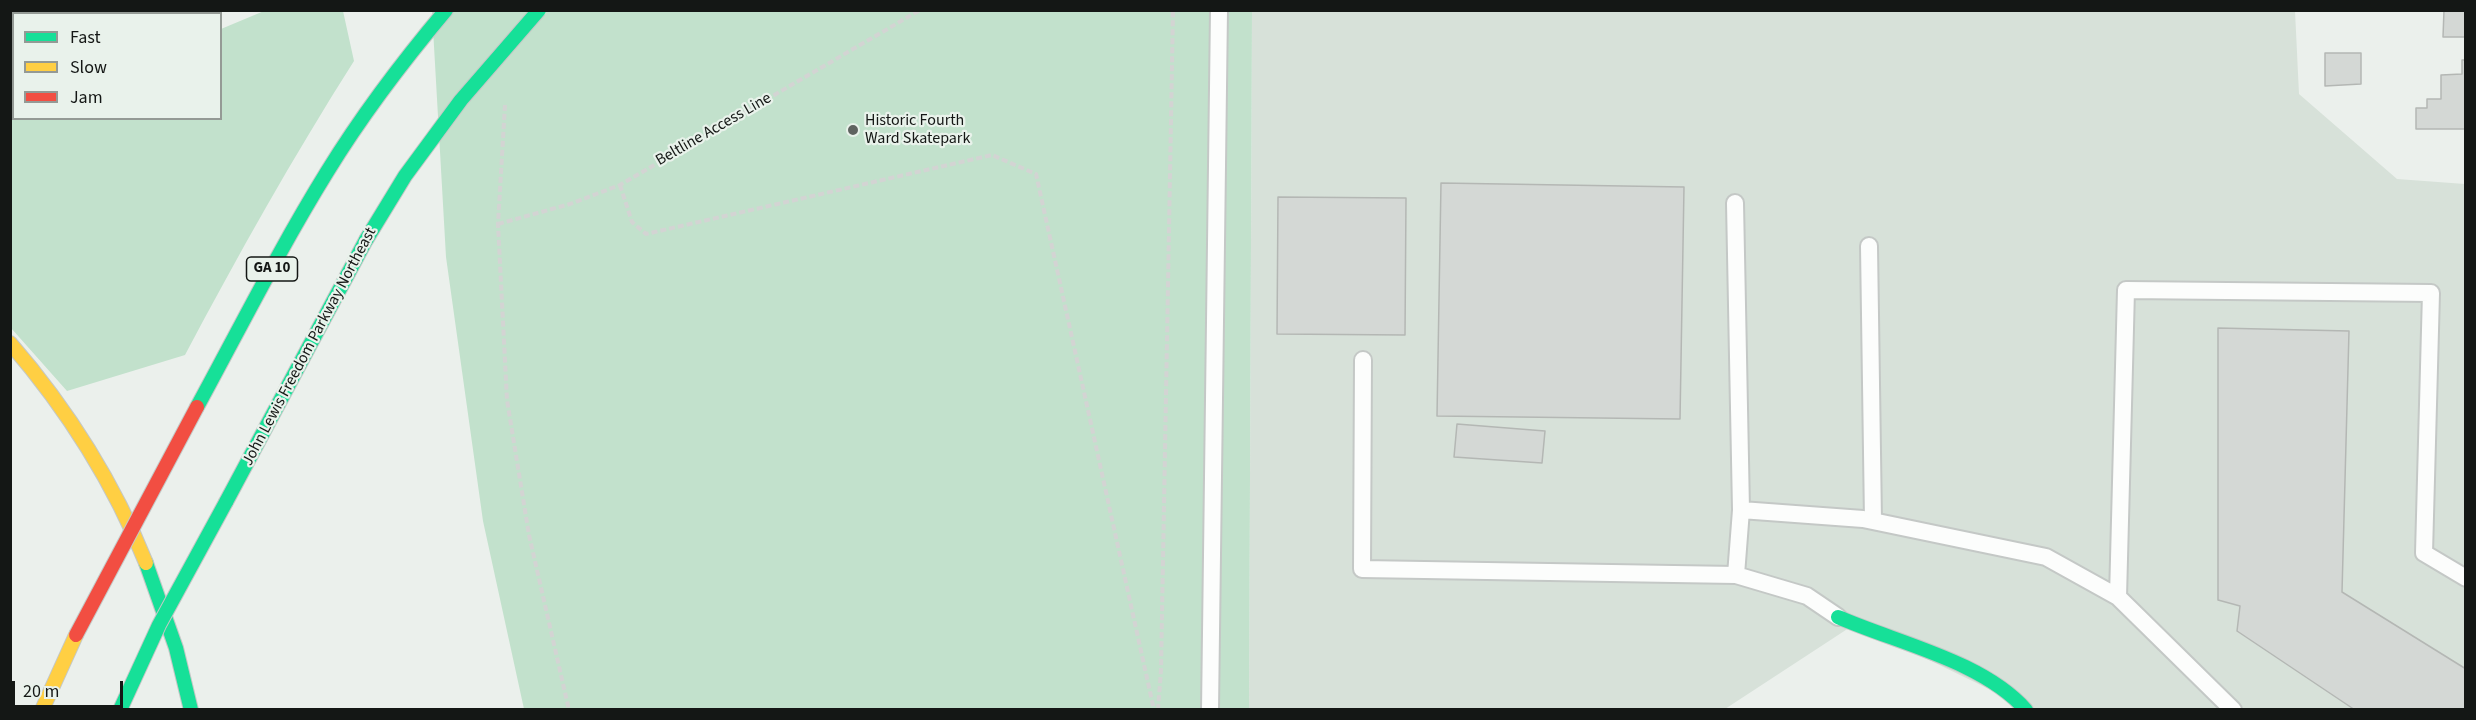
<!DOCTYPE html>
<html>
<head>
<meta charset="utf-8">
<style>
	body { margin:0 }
	#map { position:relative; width:2476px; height:720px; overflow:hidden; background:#ebf0ec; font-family:"Source Sans 3",sans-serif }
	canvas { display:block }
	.frame { position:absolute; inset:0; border:12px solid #141715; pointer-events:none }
	.legend { position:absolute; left:12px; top:12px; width:210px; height:108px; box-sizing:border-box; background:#e9f2eb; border:2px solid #949a95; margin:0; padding:8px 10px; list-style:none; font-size:18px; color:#141715 }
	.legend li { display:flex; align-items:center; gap:12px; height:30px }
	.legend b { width:30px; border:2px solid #949a95 }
	.scale { position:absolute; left:12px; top:681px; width:111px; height:27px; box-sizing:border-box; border:3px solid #141715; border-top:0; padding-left:8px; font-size:18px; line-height:21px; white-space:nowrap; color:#141715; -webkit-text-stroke:4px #e9f2eb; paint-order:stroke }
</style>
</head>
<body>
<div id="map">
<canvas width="2476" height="720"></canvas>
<div class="frame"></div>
<ul class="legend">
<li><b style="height:8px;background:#16e098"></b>Fast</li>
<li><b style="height:8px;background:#ffcf43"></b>Slow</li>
<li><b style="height:8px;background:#f24e42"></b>Jam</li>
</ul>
<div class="scale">20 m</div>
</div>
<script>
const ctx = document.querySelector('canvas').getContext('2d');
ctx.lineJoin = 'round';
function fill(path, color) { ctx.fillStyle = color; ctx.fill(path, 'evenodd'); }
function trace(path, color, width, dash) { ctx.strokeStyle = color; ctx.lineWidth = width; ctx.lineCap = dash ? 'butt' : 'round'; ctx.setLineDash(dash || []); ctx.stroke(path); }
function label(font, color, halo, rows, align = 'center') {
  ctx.font = font + ' "Source Sans 3",sans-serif'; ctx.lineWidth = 4.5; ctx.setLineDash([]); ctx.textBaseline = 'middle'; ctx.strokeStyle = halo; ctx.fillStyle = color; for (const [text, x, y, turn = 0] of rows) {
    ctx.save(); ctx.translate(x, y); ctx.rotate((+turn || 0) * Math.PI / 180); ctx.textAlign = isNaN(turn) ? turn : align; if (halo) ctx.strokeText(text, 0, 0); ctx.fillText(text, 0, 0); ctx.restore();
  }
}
fill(new Path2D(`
	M1252 11H2295L2299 94 2397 179 2465 184V709H2030L1855 624 1725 709 1249 710Z`), '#d7e1d9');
fill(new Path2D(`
	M11 10H129V11L120 14H14L13 34 11 35Z
	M264 11H343L354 61C293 157 238 255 185 355L67 391 11 328 10 71H13L14 118H220L221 29Z
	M432 11H1252L1249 709H524L483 521 446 257Z`), '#c2e1cc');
const building = new Path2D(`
	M2444 10H2466V37H2443Z
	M2325 53H2361V84L2325 86Z
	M2462 60H2466V129H2416V108H2427V99H2441V75L2462 74Z
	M1441 183 1684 187 1680 419 1437 416Z
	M1278 197 1406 198 1405 335 1277 334Z
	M2218 328 2349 331 2342 592 2466 669V710H2355L2237 631 2240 606 2218 600Z
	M1457 424 1545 431 1542 463 1454 457Z`);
fill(building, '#d4d8d5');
trace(building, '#b4b7b4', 1.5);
const lane = new Path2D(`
	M1735 203 1741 510 1863 519 2046 557 2118 597 2233 710
	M1869 246 1873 521
	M1363 360 1362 569 1736 575 1807 596 1838 617
	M1736 575 1741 510
	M2118 597 2126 290 2431 293 2424 553 2466 578
	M1210 710 1219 10`);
const fast = new Path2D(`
	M201 14 209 10
	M10 54H14
	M197 407C240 328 280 248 327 172 362 115 403 61 446 10
	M226 502 366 240
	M146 563 176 648 191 710
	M1838 617C1897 643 1983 661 2026 710`);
const slow = new Path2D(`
	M10 343C68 410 113 481 146 563
	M42 710 76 635`);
trace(lane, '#c4c8c6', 20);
trace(fast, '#c4c8c6', 16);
trace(slow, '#c4c8c6', 16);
trace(new Path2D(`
	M505 105 498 224 507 400 529 535 569 710
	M620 185 632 222 646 234 992 155 1036 174 1154 710
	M498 224 570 204 620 185 920 10
	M1158 710 1161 670 1173 10`), '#d3d4d3', 4, [6, 3]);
trace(lane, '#fcfdfc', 16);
trace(fast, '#16e098', 14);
trace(slow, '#ffcf43', 14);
const fastBridge = new Path2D(`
	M366 240 405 176 461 100 539 10
	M120 710 159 625 226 502`);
const jamBridge = new Path2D(`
	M76 635 197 407`);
trace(fastBridge, '#c4c8c6', 16, []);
trace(jamBridge, '#c4c8c6', 16, []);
trace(fastBridge, '#16e098', 14);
trace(jamBridge, '#f24e42', 14);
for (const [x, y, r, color] of [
	[853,130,6,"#5f6360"]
]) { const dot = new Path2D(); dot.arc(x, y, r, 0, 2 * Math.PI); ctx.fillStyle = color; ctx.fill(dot); trace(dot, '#e9f2eb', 2); }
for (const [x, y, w] of [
	[272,269,51]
]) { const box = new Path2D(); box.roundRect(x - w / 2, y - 12, w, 24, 4.5); ctx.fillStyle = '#e9f2eb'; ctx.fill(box); trace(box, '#141715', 1.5); }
label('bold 15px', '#141715', null, [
	["GA 10",272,269]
]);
label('16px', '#141715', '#e9f2eb', [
	["Historic Fourth",865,121],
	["Ward Skatepark",865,139]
], 'left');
label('16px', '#141715', '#e9f2eb', [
	["Beltline Access Line",714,130,-30],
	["John Lewis Freedom Parkway Northeast",310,347,-62]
]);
</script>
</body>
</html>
